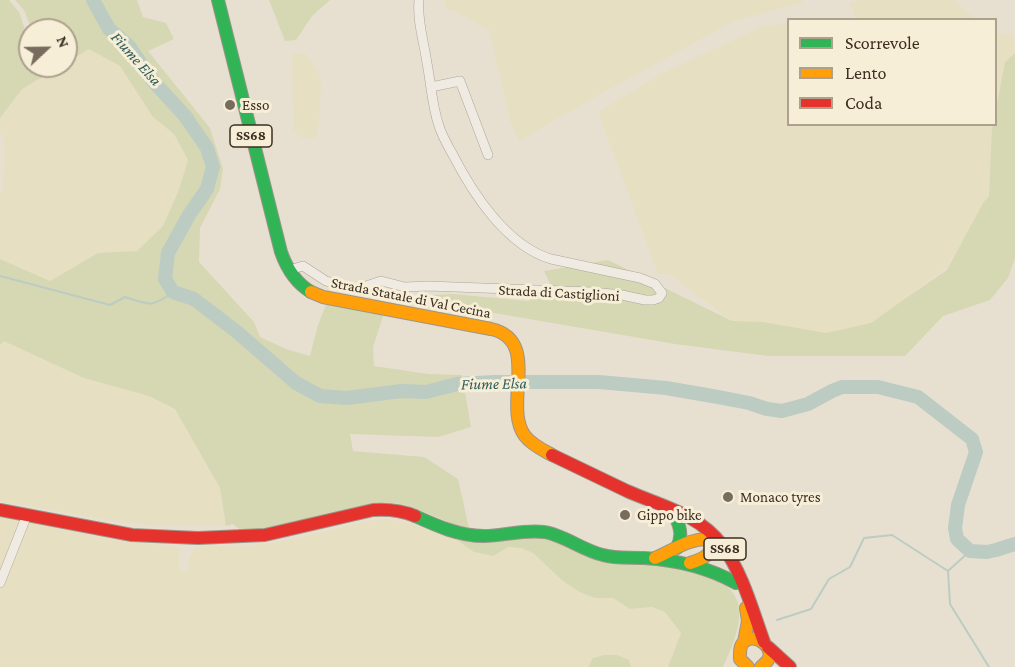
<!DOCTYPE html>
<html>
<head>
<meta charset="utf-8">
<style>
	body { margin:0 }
	#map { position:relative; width:1015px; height:667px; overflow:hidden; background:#e7e0d1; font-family:"Crimson Pro",serif }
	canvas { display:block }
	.legend { position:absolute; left:787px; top:18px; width:210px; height:108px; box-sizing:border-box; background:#f7eed8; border:2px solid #ada18e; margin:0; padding:8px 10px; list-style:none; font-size:18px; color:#3d2e20 }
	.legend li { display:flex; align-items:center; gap:12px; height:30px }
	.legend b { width:30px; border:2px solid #ada18e }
	.north { position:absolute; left:18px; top:18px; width:60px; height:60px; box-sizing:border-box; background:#f7eed8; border:2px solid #ada18e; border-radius:50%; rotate:68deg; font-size:16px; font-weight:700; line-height:24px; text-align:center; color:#3d2e20 }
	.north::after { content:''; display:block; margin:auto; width:21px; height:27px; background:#786c5e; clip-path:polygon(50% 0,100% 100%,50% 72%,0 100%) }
</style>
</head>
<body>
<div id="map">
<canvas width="1015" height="667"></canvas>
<ul class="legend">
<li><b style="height:8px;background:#30b455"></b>Scorrevole</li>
<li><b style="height:8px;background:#ff9f0a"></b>Lento</li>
<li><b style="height:8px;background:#e5322d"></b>Coda</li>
</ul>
<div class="north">N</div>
</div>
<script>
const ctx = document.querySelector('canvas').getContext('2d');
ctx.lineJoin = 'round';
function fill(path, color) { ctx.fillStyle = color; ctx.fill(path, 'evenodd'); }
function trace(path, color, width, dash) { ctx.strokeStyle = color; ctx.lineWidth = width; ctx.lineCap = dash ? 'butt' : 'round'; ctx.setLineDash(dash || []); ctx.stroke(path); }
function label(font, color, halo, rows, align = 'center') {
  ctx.font = font + ' "Crimson Pro",serif'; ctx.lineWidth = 6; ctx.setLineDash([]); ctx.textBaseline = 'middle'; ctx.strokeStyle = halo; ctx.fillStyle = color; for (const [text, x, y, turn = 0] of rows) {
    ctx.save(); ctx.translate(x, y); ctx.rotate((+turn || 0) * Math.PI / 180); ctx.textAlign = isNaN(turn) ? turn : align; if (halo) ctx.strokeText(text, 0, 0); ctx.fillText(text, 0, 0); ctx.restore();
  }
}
fill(new Path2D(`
	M444 0H803L801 3 734 21 604 92 519 141 511 124 489 30 455 11 447 10Z
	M860 0H954L975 19H856L849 3Z
	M788 23V124L993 125 989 196 983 203 949 266 871 323 826 333 763 322 732 321 669 274H658L598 112 663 73 763 26Z
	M996 33H1013L1015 53 1005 62 996 109Z
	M89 49 120 66 153 117 174 134 188 160 178 192 163 226 137 251 98 253 50 281 0 259V192L3 189 4 142 0 132V118L22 89 61 66H66V63Z
	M292 53H305L321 77 320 114 316 138H302L293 131Z
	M4 340 84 378 149 396 175 409 220 488 226 526H158L124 523 0 501V345Z
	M0 516 16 518 19 521V524L0 576Z
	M388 519 405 522 457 540 474 552 480 554 493 556 508 547 521 548 533 553 563 581 595 598H613L630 609 652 607 665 612 681 633 668 667H631L629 660 617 655H604L593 658 588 667H0V589L27 522 118 541 172 546 179 550V570L188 571 189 559 194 548 201 546H242L280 542 373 520Z`), '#e6dfc2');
fill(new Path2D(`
	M0 0H9L19 12 26 33 30 32V66H61L22 89 0 118Z
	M15 0H137L143 17 166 23 174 39 148 51 210 128 223 169 220 189 200 228 199 262 254 322 260 337 286 349 310 356 318 325 327 302 384 313 373 347 374 366 428 374 462 375 471 427 438 437 350 434 353 451 424 457 458 479 469 528C443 524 415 503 391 503 386 503 381 504 376 505L270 529 243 532 233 524 226 526 220 488 175 409 149 396 84 378 4 341 0 345V259L50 281 98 253 137 251 163 226 178 192 188 160 174 134 153 117 120 66 89 49 66 63V30H32L24 10Z
	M269 0H330L312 16 296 40 285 41Z
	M1015 53V258L1008 278 990 300 943 316 905 356H768L675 344 447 305 432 295 453 294 528 301 553 290 544 271 608 260 732 321 763 322 826 333 871 323 903 300 947 270 983 203 989 196 992 128 993 125 996 124V109L1005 62Z
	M522 537C535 537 546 539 558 543 573 548 586 558 601 561 617 565 635 563 652 564 670 565 688 570 706 576 715 580 727 584 733 593 748 613 732 647 723 667H668L681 633 665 612 652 607 630 609 613 598H595L580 592 563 581 533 553 521 548 508 547 493 556 474 552 457 540 478 542Z
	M604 655H617L629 660 631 667H588L593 658Z`), '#d6d7b3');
trace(new Path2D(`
	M0 276 110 305 125 297C149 305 152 308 173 292
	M948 571 950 604 989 667
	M777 620 811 609 829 579 850 567 864 538 892 535 948 571 970 551`), '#bcccc2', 2);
trace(new Path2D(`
	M93 0 109 29 129 46 153 81 185 116 207 148 213 167 207 189 189 215 168 253 165 279 173 292 194 299 237 332 296 383 320 396 347 398 401 391 426 392 457 384 495 382H599L666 388 718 397 749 403 767 409 782 411 808 404 832 391 842 387H878L918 397 972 439 976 452 958 505 955 528 957 539 970 551 987 552 996 550 1015 544`), '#bcccc2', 14);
const street = new Path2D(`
	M431 87 460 81 488 155
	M289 270 303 266 326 281 353 289H357L381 281 405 287 428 286 591 292 622 295 645 300H653L659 298 662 293 655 284 640 278 551 259C507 246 473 194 453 155 448 146 442 136 439 126 432 106 431 84 427 63 424 42 417 21 419 0
	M0 583 27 515`);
const fast = new Path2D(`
	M218 0 281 252C287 269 296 283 311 292
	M415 516C437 526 459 536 484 536 504 536 524 529 544 532 562 534 584 551 603 555 616 559 631 557 644 558 677 560 707 567 736 583
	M676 518C681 529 682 537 677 548`);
const slow = new Path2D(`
	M311 292 323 297 491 329C542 340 502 406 525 436 532 445 543 450 552 455
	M655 558C674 550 692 536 713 540
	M690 563C703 559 713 555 713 540
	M744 642 748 621 746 608
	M748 667 740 659C740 653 739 645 745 641 756 633 775 647 768 660 766 663 763 665 761 667`);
const jam = new Path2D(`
	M552 455C577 467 602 479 627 491 661 506 699 514 722 545 743 574 752 609 764 642
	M0 510 132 535 198 538 265 535 373 510C388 509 401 510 415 516
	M768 647 790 667`);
trace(street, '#ada599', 10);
trace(fast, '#9c958a', 14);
trace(slow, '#9c958a', 14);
trace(jam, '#9c958a', 14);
trace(street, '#efebe3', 9);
trace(fast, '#30b455', 12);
trace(slow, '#ff9f0a', 12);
trace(jam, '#e5322d', 12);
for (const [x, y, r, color] of [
	[230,105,6,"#786c5e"],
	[728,497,6,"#786c5e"],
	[625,515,6,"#786c5e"]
]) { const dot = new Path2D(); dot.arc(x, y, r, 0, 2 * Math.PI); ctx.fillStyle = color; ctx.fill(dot); trace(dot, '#f7eed8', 2); }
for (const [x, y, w] of [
	[251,136,42],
	[725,549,42]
]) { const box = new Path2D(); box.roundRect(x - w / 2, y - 11, w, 22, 4.5); ctx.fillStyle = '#f7eed8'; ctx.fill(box); trace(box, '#3d2e20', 1.5); }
label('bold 14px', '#3d2e20', null, [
	["SS68",251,136],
	["SS68",725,549]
]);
label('15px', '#3d2e20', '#f7eed8', [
	["Esso",242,105],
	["Monaco tyres",740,497],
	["Gippo bike",637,515]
], 'left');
label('15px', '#3d2e20', '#f7eed8', [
	["Strada di Castiglioni",559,293,3],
	["Strada Statale di Val Cecina",411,298,11]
]);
label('italic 16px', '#2f5d5a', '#f7eed8', [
	["Fiume Elsa",136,59,48],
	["Fiume Elsa",494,384,-1]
]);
</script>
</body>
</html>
